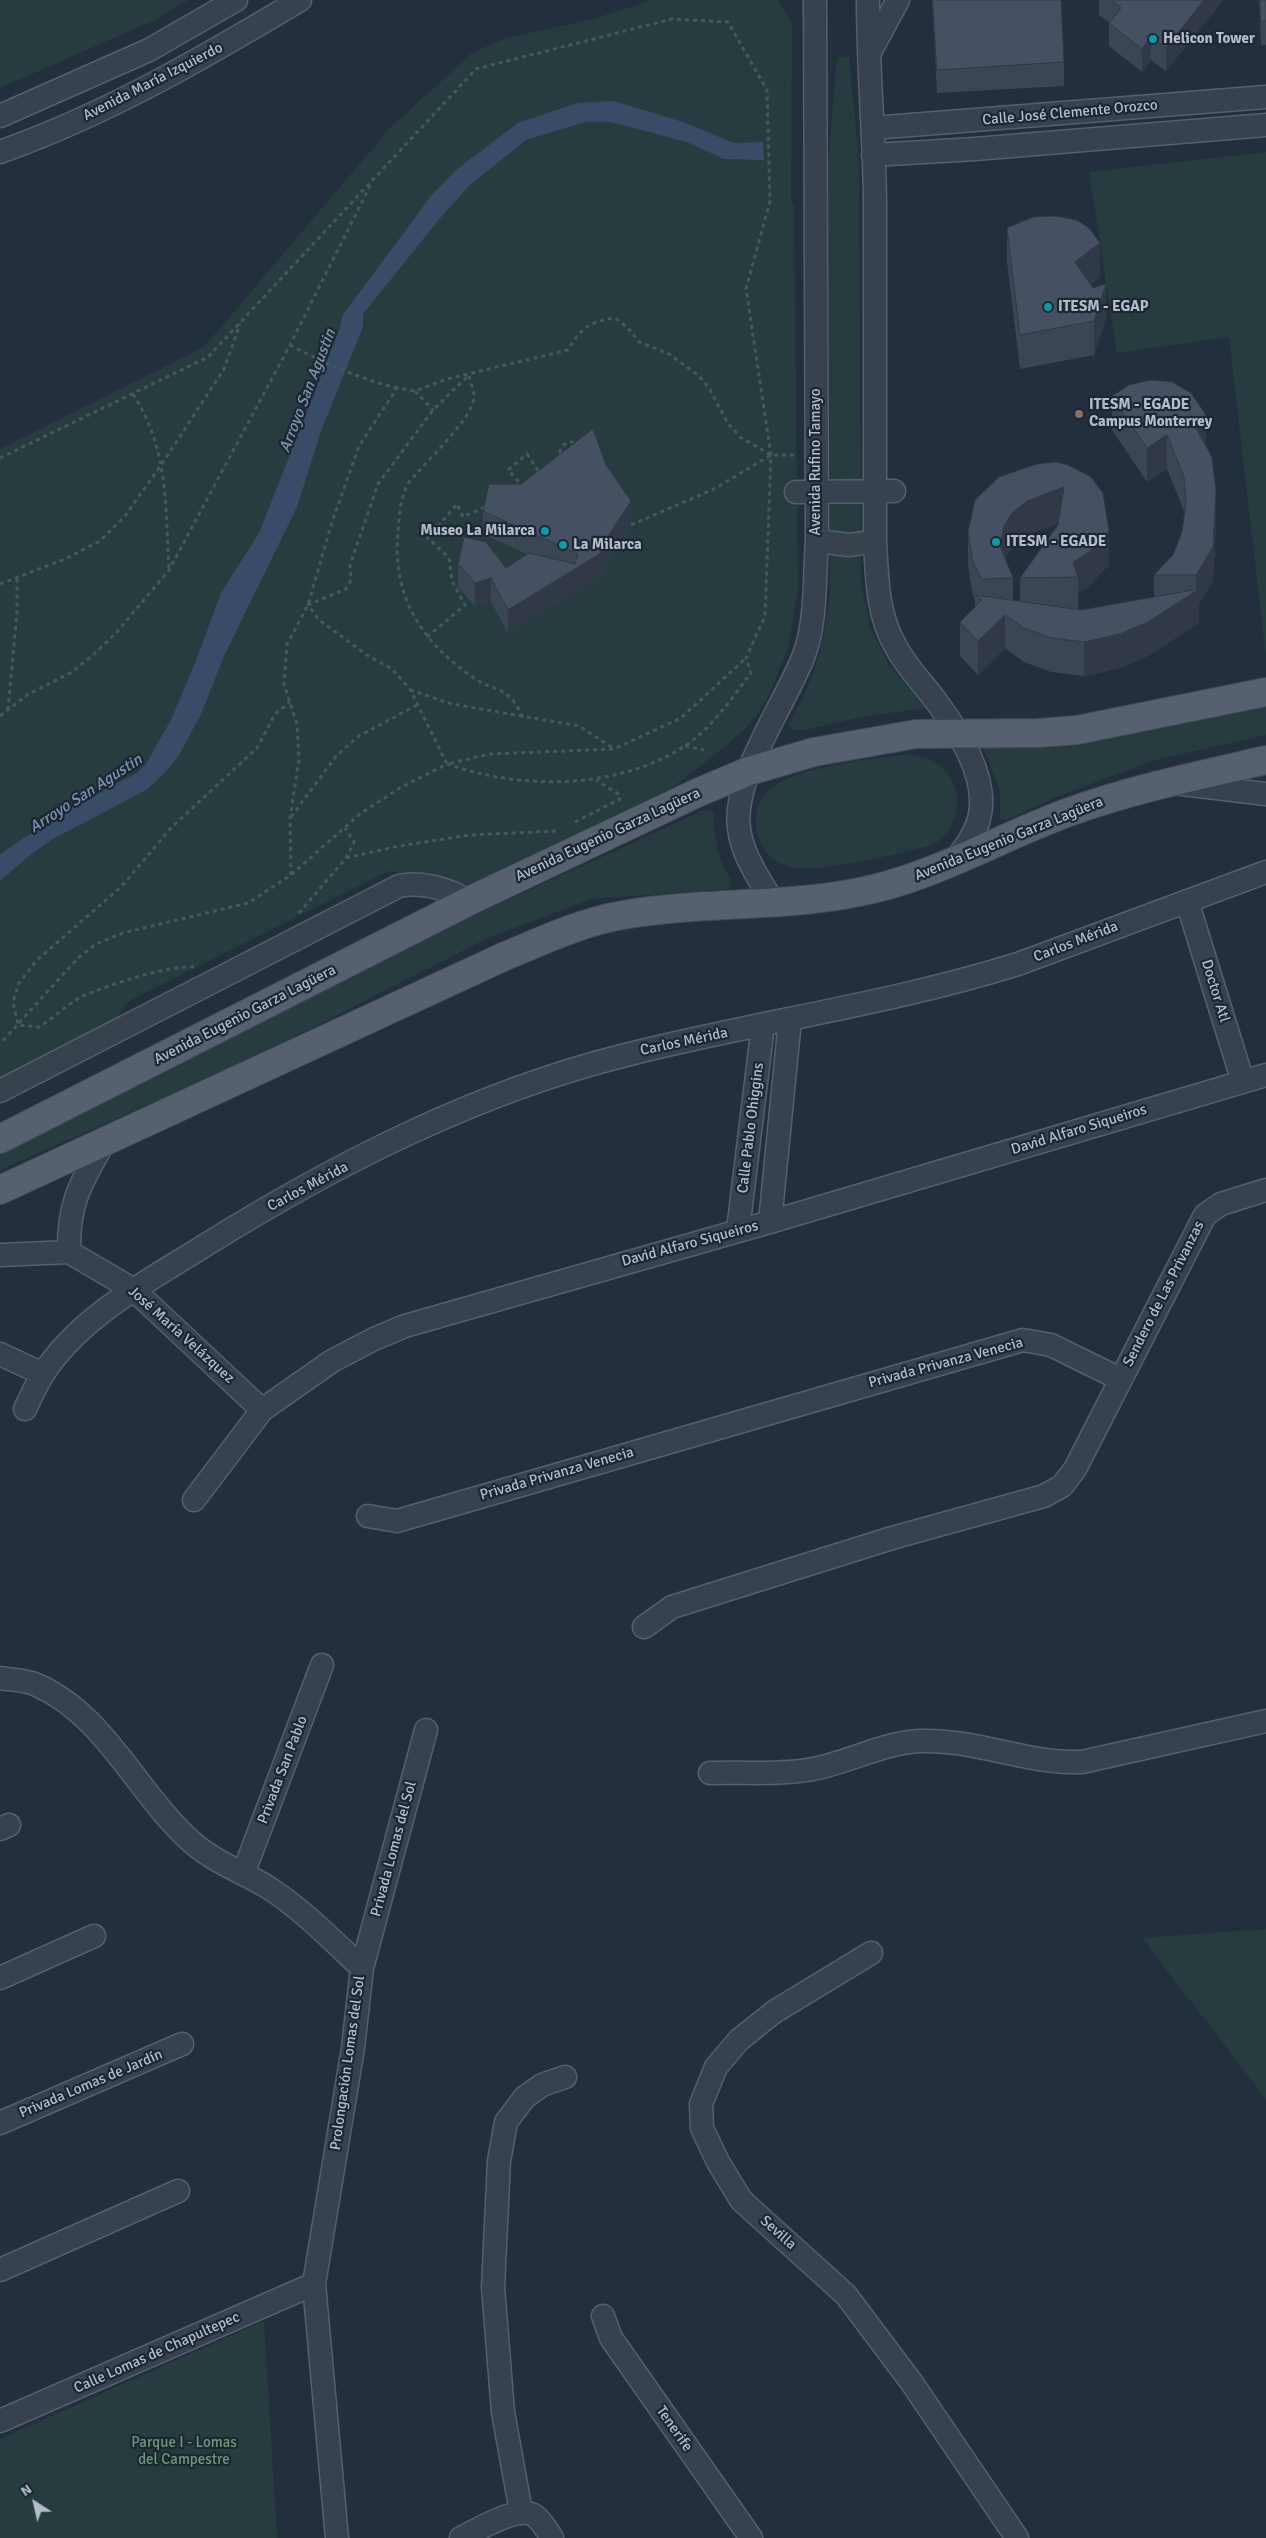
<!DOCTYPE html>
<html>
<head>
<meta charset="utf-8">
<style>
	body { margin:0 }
	#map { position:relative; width:1266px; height:2538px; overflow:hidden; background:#242f3e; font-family:Signika,sans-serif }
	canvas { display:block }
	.north { position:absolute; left:10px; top:2478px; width:50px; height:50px; -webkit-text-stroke:4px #1d2633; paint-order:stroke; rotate:325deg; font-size:14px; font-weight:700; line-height:20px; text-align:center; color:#b4bcc9 }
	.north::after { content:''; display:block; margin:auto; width:18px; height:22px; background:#b4bcc9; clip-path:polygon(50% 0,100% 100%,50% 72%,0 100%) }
</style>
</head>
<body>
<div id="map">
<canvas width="1266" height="2538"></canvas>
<div class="north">N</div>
</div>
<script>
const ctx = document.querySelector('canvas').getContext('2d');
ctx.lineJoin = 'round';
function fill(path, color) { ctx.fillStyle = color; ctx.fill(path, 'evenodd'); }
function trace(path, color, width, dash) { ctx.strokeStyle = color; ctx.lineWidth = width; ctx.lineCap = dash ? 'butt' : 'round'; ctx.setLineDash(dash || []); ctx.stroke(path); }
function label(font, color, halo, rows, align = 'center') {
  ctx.font = font + ' Signika,sans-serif'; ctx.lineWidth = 4.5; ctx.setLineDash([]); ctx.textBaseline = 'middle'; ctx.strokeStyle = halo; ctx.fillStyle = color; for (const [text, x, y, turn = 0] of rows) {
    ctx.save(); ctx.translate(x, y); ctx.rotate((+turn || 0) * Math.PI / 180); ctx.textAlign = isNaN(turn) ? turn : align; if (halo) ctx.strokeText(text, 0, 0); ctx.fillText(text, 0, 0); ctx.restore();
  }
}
fill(new Path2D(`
	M0 0H188L155 20 0 88Z
	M652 0H778L792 24 791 201 794 207 798 590 788 647 770 693 759 711 746 728 728 744 672 788 468 885 388 871 130 1000 120 1011 119 1023 0 1085V449L204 347 390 128 472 53 506 38 593 19Z
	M837 57H849L859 160 861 586 870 627 888 664 926 708 860 717 806 730H793L788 725C816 678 825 643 830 589L828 163Z
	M1266 152V658L1229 337 1117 353 1089 172Z
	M1266 703V735L1155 760 1056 797 1006 820 1000 819V792L983 746Z
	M910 754C917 756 926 757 932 760 964 777 965 821 937 842 932 846 922 847 915 849 889 856 864 862 838 865 819 868 800 872 782 864 756 854 747 814 766 793 789 767 875 758 910 754Z
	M704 810 714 812C713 837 718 860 732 882L729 889 591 899 488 938 249 1060 0 1170V1155L323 989 477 914Z
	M1266 1929V2099L1142 1938Z
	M264 2321 277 2538H0V2439Z`), '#263c3f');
fill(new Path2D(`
	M614 101 683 122 734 143 763 142 764 160 724 159 687 142 611 122H585L526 140 470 185 441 217 363 314V327L321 431 297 507 224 656 201 714 179 755 169 768 148 789 53 839 30 855 0 881V854L69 808 137 773 146 764 171 720 196 661 221 593 259 533 340 328 342 316 431 196 456 170 518 123 577 103Z`), '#394c67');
const minor = new Path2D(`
	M868 0C868 67 874 133 875 200 876 314 874 428 875 541 877 576 877 614 895 645 905 665 920 680 933 697 957 729 990 778 979 819 975 834 966 846 957 858
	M871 50 898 0
	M0 116 149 50 236 0
	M873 128 1266 97
	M0 152C107 114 203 58 300 0
	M873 155 975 149 1266 125
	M796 492 894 491
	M817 541 850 545 875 541
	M1174 783 1266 794
	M772 901C759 878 742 855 739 828 732 777 786 703 804 655 817 620 814 577 817 541L815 0
	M1187 901 1243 1082
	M0 1091 399 886C423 881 449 890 469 901
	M770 1222 790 1020
	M738 1230 763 1025
	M69 1252C68 1204 80 1184 103 1144
	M0 1255 69 1252 134 1290 262 1410
	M0 1354 43 1374
	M25 1409C31 1397 36 1385 43 1374 80 1316 147 1282 204 1246 334 1165 476 1092 626 1055 756 1022 890 1004 1018 964L1266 872
	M194 1500 262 1410 332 1361 374 1339 405 1326 770 1222 1266 1075
	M368 1516 397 1521 1023 1340 1051 1345 1120 1379
	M644 1627 672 1607 892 1538 1044 1496 1062 1486 1075 1469 1205 1215 1221 1204 1266 1190
	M0 1678C12 1680 26 1680 37 1685 107 1716 138 1796 194 1844 216 1863 245 1873 269 1888 303 1910 332 1940 362 1968L353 2048 314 2284 337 2538
	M710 1773C744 1772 780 1775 813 1769 850 1762 882 1743 920 1741 975 1739 1027 1764 1082 1762L1266 1721
	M0 1829 9 1825
	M243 1874 322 1665
	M871 1953 774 2012 739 2040 716 2067 701 2104 702 2128 718 2162 741 2200 846 2295 912 2383 1017 2538
	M362 1968 426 1730
	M0 1978 94 1936
	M0 2123 182 2044
	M0 2270 178 2191
	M603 2316 611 2338 751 2538
	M0 2421 314 2284
	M521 2512 503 2412 493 2287 499 2161 506 2122 525 2097 542 2085 565 2077
	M461 2538C478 2530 518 2504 535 2516 542 2521 547 2531 552 2538`);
const major = new Path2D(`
	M0 1139 469 901 697 793 749 771 814 752 916 734 1039 733 1077 730 1266 692
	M0 1190 503 957C542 941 581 922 623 915 707 900 794 909 877 888 942 872 1006 835 1069 812 1133 789 1200 775 1266 760`);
trace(minor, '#565f6c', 25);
trace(major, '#414a57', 30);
trace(new Path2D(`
	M290 345C324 363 360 379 397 388
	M415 391 433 410
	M133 394C169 450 165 505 169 569
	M560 453a11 11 0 1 1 22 0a11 11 0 1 1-22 0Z
	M527 454 546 483 531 495 508 470Z
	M0 458 208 357 476 69 672 19 728 22 767 90 770 201 746 289 771 455 765 616 746 658 751 673C732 698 712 728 685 746 617 790 522 790 447 764L400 788 361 813 291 875 248 903 123 933 96 944 78 958 0 1044
	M631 525 714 489 771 455H795
	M0 584 65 559 100 541 125 516 162 464 224 369 240 324
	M427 637 465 605 452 581 449 558 428 538 457 504 463 517 487 506
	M410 690 452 704 579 726 613 748
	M8 710 17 611V579
	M0 716 27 695 72 672 93 655 117 632 169 570 290 345 371 184
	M523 717C505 682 497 695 471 676 421 641 392 596 398 532 399 518 400 501 406 488 408 482 414 477 417 473 431 457 473 417 474 397 474 390 470 382 469 375L433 410 378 484 350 565 351 580 346 589 308 605 319 620 367 655 392 669 410 689 447 764 490 754 614 749 681 718 746 658
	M685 746 704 750
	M291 817 337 755 359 736 417 705
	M575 822 620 799V795L596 780
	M346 858 399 846 469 835 558 831
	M291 875 290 818 299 759 297 724 284 684 287 644 308 605 332 522 359 446 397 388 415 391 447 379 568 350C581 328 589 322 615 318L627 327 639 342 669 354 698 375 709 388 727 422 740 437 771 455
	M299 913 346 858 354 842 345 828
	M194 967C168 965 108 985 83 996 68 1003 54 1018 39 1027L18 1025 13 1002 19 983 36 961 122 886 171 828 257 748 275 714 290 702`), '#44595c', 3, [4, 4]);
trace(minor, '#38414e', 22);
trace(major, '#56606e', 28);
fill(new Path2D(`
	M932 0H1061L1064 62V86L937 93Z
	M1099 0H1223L1166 71 1151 60 1142 72 1109 46V22L1099 15Z
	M1259 0H1266V45H1261Z
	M1007 228 1100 277 1091 284 1106 318 1094 355 1020 369 1007 262Z
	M1112 396 1206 446 1216 525 1213 581 1199 604V623L1148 656 1120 668 1084 676 1051 672 1024 662 1005 648 978 675 960 656V622L975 607V600L973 596 968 566V532L1037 464 1109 565 1089 586 1078 593V610H1081L1154 597V575L1173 555 1182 532 1184 515V511L1167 469 1147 482 1112 430ZM1058 523V525L1020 578V601L1013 600V578L1005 558 1012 547 1027 535Z
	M606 465 631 525 610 557 601 576 508 633 491 602 475 606 458 587V564L506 568 527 554 483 534V511Z`), '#3b4654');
fill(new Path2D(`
	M1204 0H1223L1166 71V48Z
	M1151 36V60L1142 72V49Z
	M1100 243V277L1075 296V262Z
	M1106 284V318L1094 355V321Z
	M1206 415V449L1193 423Z
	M1167 435V469L1147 482V448Z
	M1064 487V521L1027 535 1012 547 1004 559 1000 580V546L1004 526 1012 513 1027 501Z
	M1216 491V525L1213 581 1199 604V623L1148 656 1120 668 1084 676V642L1196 591V575Z
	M631 501V525L610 557 601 576 508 633V610L601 553 610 533Z
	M1109 531V565L1089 586 1078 593V577L1073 562Z
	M491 578V602L475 606V583Z
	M1005 615V648L978 675V641Z`), '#303945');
const building = new Path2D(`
	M933 0H1061L1064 62 937 70Z
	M1111 0H1204L1166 48 1151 36 1142 49 1109 23 1121 8Z
	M1260 0H1266V21L1261 22Z
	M1056 216 1077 220 1089 228 1100 243 1075 262 1093 288 1106 284 1094 321 1020 335 1007 228 1033 217Z
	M1151 380 1172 382 1191 393 1206 415 1193 423 1212 457 1216 491 1213 547 1196 575H1154L1173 555 1182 532 1186 502 1184 477 1167 435 1147 448 1112 396 1129 385Z
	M593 429 606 465 631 501 610 533 601 553 508 610 491 578 475 583 458 564 464 537 486 542 506 568 529 553 575 564 578 554 483 511 489 484H521Z
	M1056 462 1068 465 1091 477 1103 493 1109 531 1089 552 1073 562 1078 577 1020 578 1058 525 1064 487 1027 501 1012 513 1004 526 1000 546 1013 578 982 579 973 563 968 532 975 500 999 477 1037 464Z
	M1199 589 1148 622 1120 634 1084 642 1051 638 1024 628 1005 615 978 641 960 622 982 600 975 595 1081 610Z`);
fill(building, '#455162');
trace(building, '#303945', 1);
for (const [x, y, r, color] of [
	[1153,39,5,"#0f9aa8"],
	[1048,307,5,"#0f9aa8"],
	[1079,414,5,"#8d6e63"],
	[545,531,5,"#0f9aa8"],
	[996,542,5,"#0f9aa8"],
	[563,545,5,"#0f9aa8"]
]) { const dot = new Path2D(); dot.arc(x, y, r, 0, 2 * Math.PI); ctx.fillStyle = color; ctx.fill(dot); trace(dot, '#1d2633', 2); }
label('bold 15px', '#b4bcc9', '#1d2633', [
	["Helicon Tower",1163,39],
	["ITESM - EGAP",1058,307],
	["ITESM - EGADE",1089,405],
	["Campus Monterrey",1089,422],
	["Museo La Milarca",535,531,"right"],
	["ITESM - EGADE",1006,542],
	["La Milarca",573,545]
], 'left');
label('15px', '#b4bcc9', '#1d2633', [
	["Avenida María Izquierdo",153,82,-27],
	["Calle José Clemente Orozco",1070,113,-5],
	["Avenida Rufino Tamayo",816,462,-90],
	["Avenida Eugenio Garza Lagüera",608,835,-25],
	["Avenida Eugenio Garza Lagüera",1009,839,-22],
	["Carlos Mérida",1076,942,-21],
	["Doctor Atl",1215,991,73],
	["Avenida Eugenio Garza Lagüera",245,1015,-27],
	["Carlos Mérida",684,1042,-12],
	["Calle Pablo Ohiggins",751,1128,-83],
	["David Alfaro Siqueiros",1079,1130,-17],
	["Carlos Mérida",308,1187,-28],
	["David Alfaro Siqueiros",690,1244,-15],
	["Sendero de Las Privanzas",1164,1294,-63],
	["José María Velázquez",181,1335,42],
	["Privada Privanza Venecia",946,1363,-15],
	["Privada Privanza Venecia",557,1474,-16],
	["Privada San Pablo",283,1770,-69],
	["Privada Lomas del Sol",394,1849,-75],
	["Prolongación Lomas del Sol",348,2063,-82],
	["Privada Lomas de Jardín",91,2084,-23],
	["Sevilla",778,2233,42],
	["Calle Lomas de Chapultepec",157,2353,-24],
	["Tenerife",674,2429,55]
]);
label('15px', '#6b9a76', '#1d2633', [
	["Parque I - Lomas",184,2443],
	["del Campestre",184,2460]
]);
label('italic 16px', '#7c92b1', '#1d2633', [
	["Arroyo San Agustin",308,391,-69],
	["Arroyo San Agustin",86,794,-33]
]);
</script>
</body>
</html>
